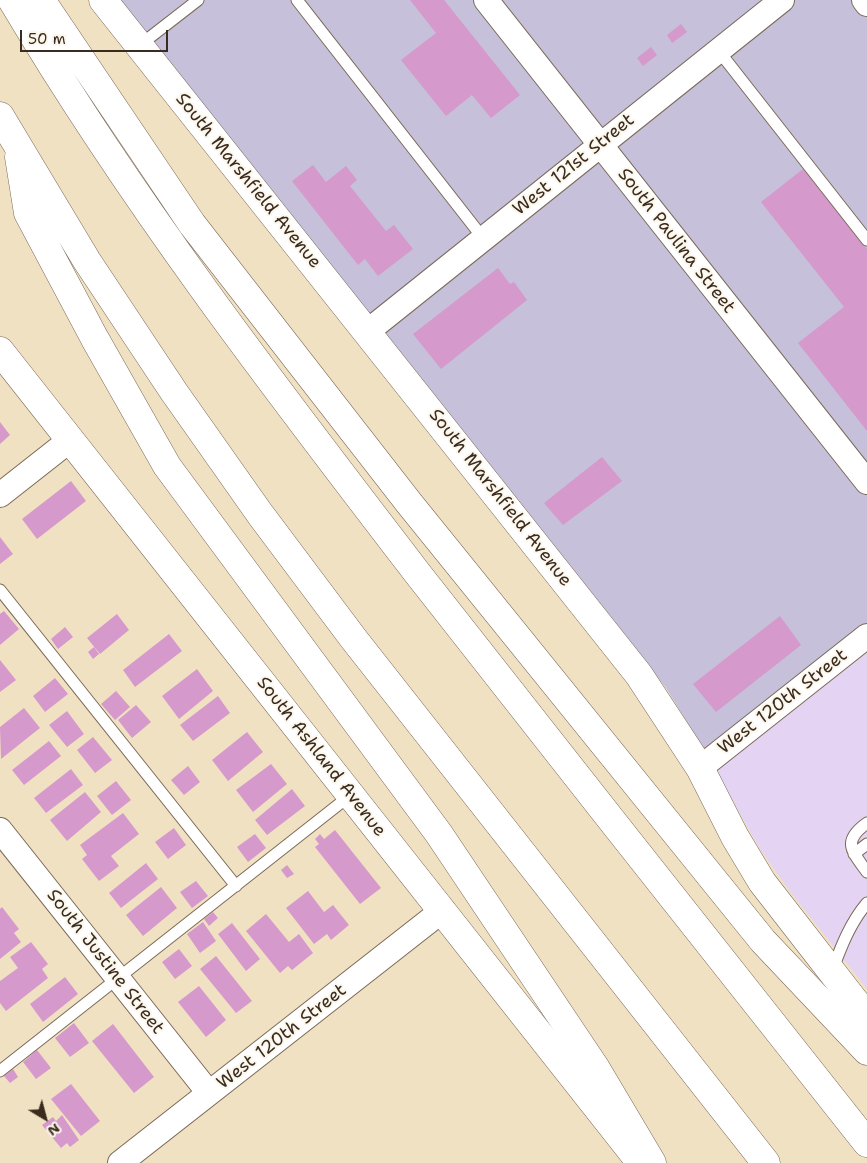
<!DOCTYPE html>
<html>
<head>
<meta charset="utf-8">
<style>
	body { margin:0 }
	#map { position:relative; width:867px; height:1163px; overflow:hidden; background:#f1e1c3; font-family:"Shantell Sans",sans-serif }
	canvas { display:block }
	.north { position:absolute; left:20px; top:1093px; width:50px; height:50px; -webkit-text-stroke:4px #fbf7ec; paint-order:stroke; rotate:143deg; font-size:14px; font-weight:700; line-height:20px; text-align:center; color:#3b2a1e }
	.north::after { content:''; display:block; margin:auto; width:18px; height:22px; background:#3b2a1e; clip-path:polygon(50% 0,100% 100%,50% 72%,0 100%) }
	.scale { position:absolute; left:20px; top:30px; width:148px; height:22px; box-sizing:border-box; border:2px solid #3b2a1e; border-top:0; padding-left:6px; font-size:15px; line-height:18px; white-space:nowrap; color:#3b2a1e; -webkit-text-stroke:4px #fbf7ec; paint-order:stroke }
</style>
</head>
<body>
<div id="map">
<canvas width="867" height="1163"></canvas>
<div class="north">N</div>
<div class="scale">50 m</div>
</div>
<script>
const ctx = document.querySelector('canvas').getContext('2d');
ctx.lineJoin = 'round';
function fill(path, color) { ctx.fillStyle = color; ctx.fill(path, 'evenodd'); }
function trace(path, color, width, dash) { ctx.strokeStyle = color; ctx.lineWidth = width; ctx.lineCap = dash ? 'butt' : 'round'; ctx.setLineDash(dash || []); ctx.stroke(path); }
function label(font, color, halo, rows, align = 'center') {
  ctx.font = font + ' "Shantell Sans",sans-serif'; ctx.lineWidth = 4; ctx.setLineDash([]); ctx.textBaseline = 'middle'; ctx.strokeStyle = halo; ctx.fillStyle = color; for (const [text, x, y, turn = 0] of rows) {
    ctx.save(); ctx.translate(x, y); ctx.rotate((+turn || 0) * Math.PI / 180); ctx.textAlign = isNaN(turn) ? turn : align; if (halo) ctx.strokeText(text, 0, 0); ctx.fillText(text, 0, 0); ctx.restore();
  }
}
fill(new Path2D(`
	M867 632V989L788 889 758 846 708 756Z`), '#e4d3f2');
fill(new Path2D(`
	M119 0H867V632L708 756 666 688Z`), '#c6c0da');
fill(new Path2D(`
	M410 0H444L520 95 491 118 472 95 446 116 401 60 436 33Z
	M681 24 687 32 672 43 667 35Z
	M651 47 657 55 643 66 637 58Z
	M313 165 326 182 346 166 357 180 350 186 386 231 394 225 413 249 378 276 365 259 358 265 292 181Z
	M803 169 867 249V431L798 343 844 307 761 202Z
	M498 268 510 284 514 282 527 300 441 369 413 334Z
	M0 422 10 435 0 444Z
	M602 457 622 481 563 525 544 503Z
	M71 481 86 501 37 539 22 519Z
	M0 537 13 554 0 564Z
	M4 611 19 629 0 645V614Z
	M117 614 129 630 100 654 87 638Z
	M780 616 801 645 716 712 693 684Z
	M65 627 73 637 58 649 51 639Z
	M169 634 182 651 135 687 123 670Z
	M94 647 99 654 93 659 88 652Z
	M0 660 16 680 0 692Z
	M197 669 213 691 179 719 162 696Z
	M55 678 68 694 45 712 33 696Z
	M116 691 130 707 115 720 101 704Z
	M218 696 230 713 193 741 180 725Z
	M136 705 151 722 132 738 118 720Z
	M24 708 40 728 1 759 0 727Z
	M67 711 84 734 67 747 49 725Z
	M247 732 263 752 228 781 212 760Z
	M93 737 112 760 95 773 77 750Z
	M49 741 61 756 24 785 12 770Z
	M271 764 287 784 253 812 236 790Z
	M188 766 200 782 184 795 171 780Z
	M71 769 83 785 46 813 34 798Z
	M116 781 131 800 112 815 97 796Z
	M292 789 305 806 267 835 255 820Z
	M85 792 101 812 67 841 50 820Z
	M123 813 139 834 111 856 119 866 99 881 82 859 87 855 80 845Z
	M174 828 186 845 168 859 155 842Z
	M335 830 381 888 360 904 315 847 319 844 315 839 320 834 324 839Z
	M255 834 266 848 248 862 237 847Z
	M146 863 158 879 121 908 109 893Z
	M287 865 294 874 287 878 281 870Z
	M196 881 208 896 192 908 180 892Z
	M161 887 177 908 143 936 126 915Z
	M308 891 324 912 333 905 349 925 331 940 327 934 314 944 286 908Z
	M2 907 19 929 14 933 21 942 0 959V909Z
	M213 912 218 918 209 926 204 919Z
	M266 914 289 942 299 934 313 953 292 970 288 966 280 973 246 931Z
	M203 922 216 941 200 953 187 934Z
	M232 923 260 959 246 971 218 934Z
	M31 942 48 964 42 969 48 978 6 1011 0 1003V981L18 968 10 957Z
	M179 949 192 966 175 979 162 962Z
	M216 956 252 1001 236 1013 200 969Z
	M65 977 78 994 43 1022 30 1004Z
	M199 986 226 1020 206 1037 178 1002Z
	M74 1023 89 1043 70 1057 55 1038Z
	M113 1024 154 1077 134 1093 92 1041Z
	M37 1050 51 1068 36 1079 23 1062Z
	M13 1069 18 1077 10 1083 4 1076Z
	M71 1084 100 1121 81 1136 51 1099Z
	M62 1115 79 1140 70 1147 67 1143 61 1148 42 1125 53 1117 56 1121Z`), '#d699cc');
const lane = new Path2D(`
	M297 0 483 238
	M140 45 198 0
	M718 50 867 240
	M0 590 236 886
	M867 823C842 841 851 850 867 872
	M854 854 867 844
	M832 971C841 947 850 923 867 903
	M0 1071 352 794`);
const street = new Path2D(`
	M486 0 867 482
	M864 0 867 4
	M368 331 782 0
	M0 495 70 440
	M700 768 867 636
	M0 830 209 1093
	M120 1163 443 910`);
const secondary = new Path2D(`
	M103 0 639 675 700 768 735 837 762 882 867 1017
	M0 351 641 1163`);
const highway = new Path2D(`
	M12 0C132 202 275 388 418 574 567 764 717 954 867 1143
	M41 0 192 224 409 503 763 941 867 1051
	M0 116 87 261 174 392 260 514 353 638 766 1163
	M19 157 28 213 95 339 167 466 439 834 595 1067 652 1163`);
trace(lane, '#7b6a58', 13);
trace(street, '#7b6a58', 26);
trace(secondary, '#7b6a58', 29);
trace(highway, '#7b6a58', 29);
trace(lane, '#fff', 11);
trace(street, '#fff', 24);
trace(secondary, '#fff', 28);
trace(highway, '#fff', 28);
label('18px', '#3b2a1e', '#fbf7ec', [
	["West 121st Street",574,165,-39],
	["South Marshfield Avenue",248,181,51],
	["South Paulina Street",676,241,52],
	["South Marshfield Avenue",500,498,52],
	["West 120th Street",783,702,-38],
	["South Ashland Avenue",321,757,52],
	["South Justine Street",105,962,52],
	["West 120th Street",282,1037,-38]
]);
</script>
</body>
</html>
